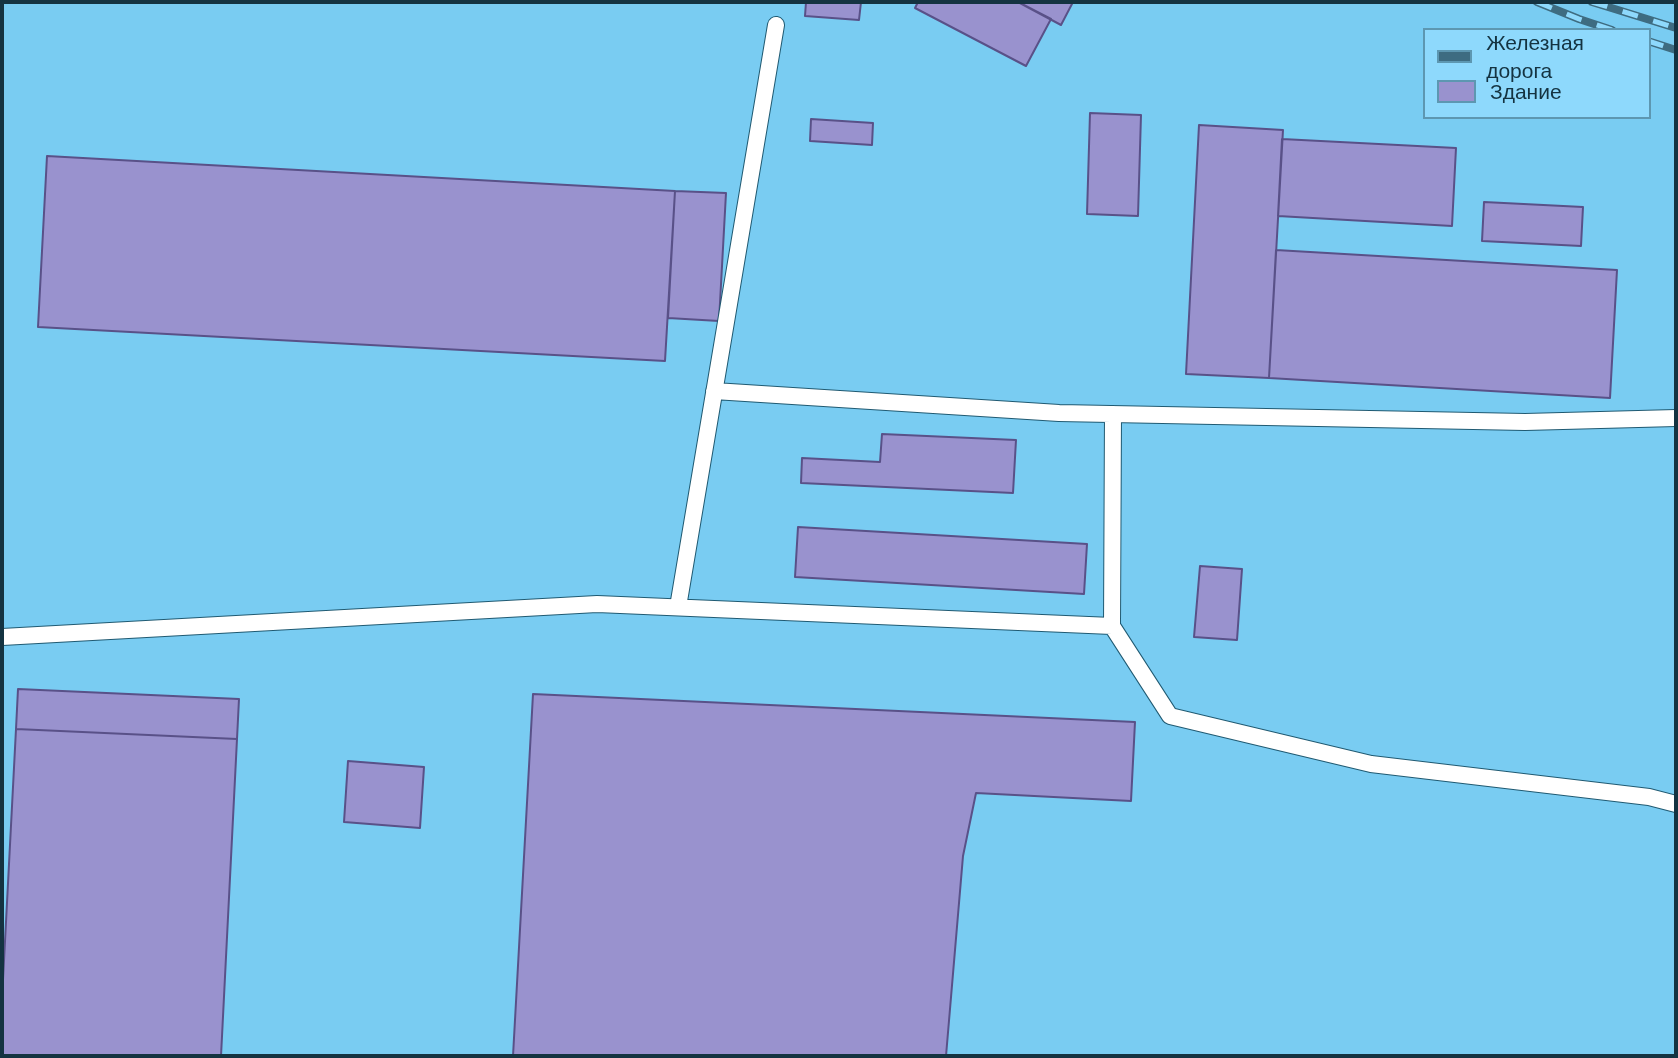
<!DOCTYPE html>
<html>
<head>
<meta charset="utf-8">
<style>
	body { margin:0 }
	#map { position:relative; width:1678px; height:1058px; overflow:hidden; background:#8ed9fc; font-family:"DM Sans",sans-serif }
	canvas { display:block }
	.frame { position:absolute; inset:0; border:4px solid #143341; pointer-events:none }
	.legend { position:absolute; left:1423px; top:28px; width:228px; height:91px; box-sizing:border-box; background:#8ed9fc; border:2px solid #5d97b1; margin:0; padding:9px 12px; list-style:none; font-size:21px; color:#143341 }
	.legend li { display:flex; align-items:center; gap:14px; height:35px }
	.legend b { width:35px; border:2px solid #5d97b1 }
</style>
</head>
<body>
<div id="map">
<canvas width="1678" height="1058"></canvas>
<div class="frame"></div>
<ul class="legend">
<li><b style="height:9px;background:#3e6c81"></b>Железная дорога</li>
<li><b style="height:19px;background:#9992ce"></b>Здание</li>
</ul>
</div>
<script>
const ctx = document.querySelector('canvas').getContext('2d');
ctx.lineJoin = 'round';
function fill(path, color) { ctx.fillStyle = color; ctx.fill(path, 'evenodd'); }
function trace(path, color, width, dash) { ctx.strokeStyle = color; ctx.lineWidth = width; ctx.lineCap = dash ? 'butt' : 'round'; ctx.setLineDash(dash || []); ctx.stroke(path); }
fill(new Path2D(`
	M2 2H1676V1056H2ZM1424 30H1648V117H1424Z`), '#79ccf2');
const building = new Path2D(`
	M806 2H861L859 20 805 16Z
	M918 2H1018L1051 19 1026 66 915 8Z
	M1018 2H1073L1061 25Z
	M1090 113 1141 115 1138 216 1087 214Z
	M811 119 873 123 872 145 810 141Z
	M1199 125 1283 130 1269 378 1186 374Z
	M1282 139 1456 148 1452 226 1278 216Z
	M47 156 675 191 665 361 38 327Z
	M675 191 726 193 719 321 668 318Z
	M1484 202 1583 207 1581 246 1482 241Z
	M1276 250 1617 270 1610 398 1269 378Z
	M882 434 1016 440 1013 493 801 483 802 458 880 462Z
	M798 527 1087 544 1084 594 795 577Z
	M1200 566 1242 569 1237 640 1194 637Z
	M18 689 239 699 237 739 16 729Z
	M533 694 1135 722 1131 801 976 793 963 856 946 1056H513Z
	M16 729 237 739 221 1056H2V999Z
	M348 761 424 767 420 828 344 822Z`);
fill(building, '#9992ce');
trace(building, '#595188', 2);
const service = new Path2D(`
	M714 391 1059 413 1525 422 1676 418
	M678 607 776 25
	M1112 626 1113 414
	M2 637 597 604 1112 626 1170 716 1371 764 1649 797 1676 804`);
trace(service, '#205a72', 18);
trace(service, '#fff', 16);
const rail = new Path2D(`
	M1537 2 1579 19 1612 30
	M1592 2 1676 28
	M1648 41 1676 50`);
trace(rail, '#3e6c81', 8);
trace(rail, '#8ed9fc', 5, [16]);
</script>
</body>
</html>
